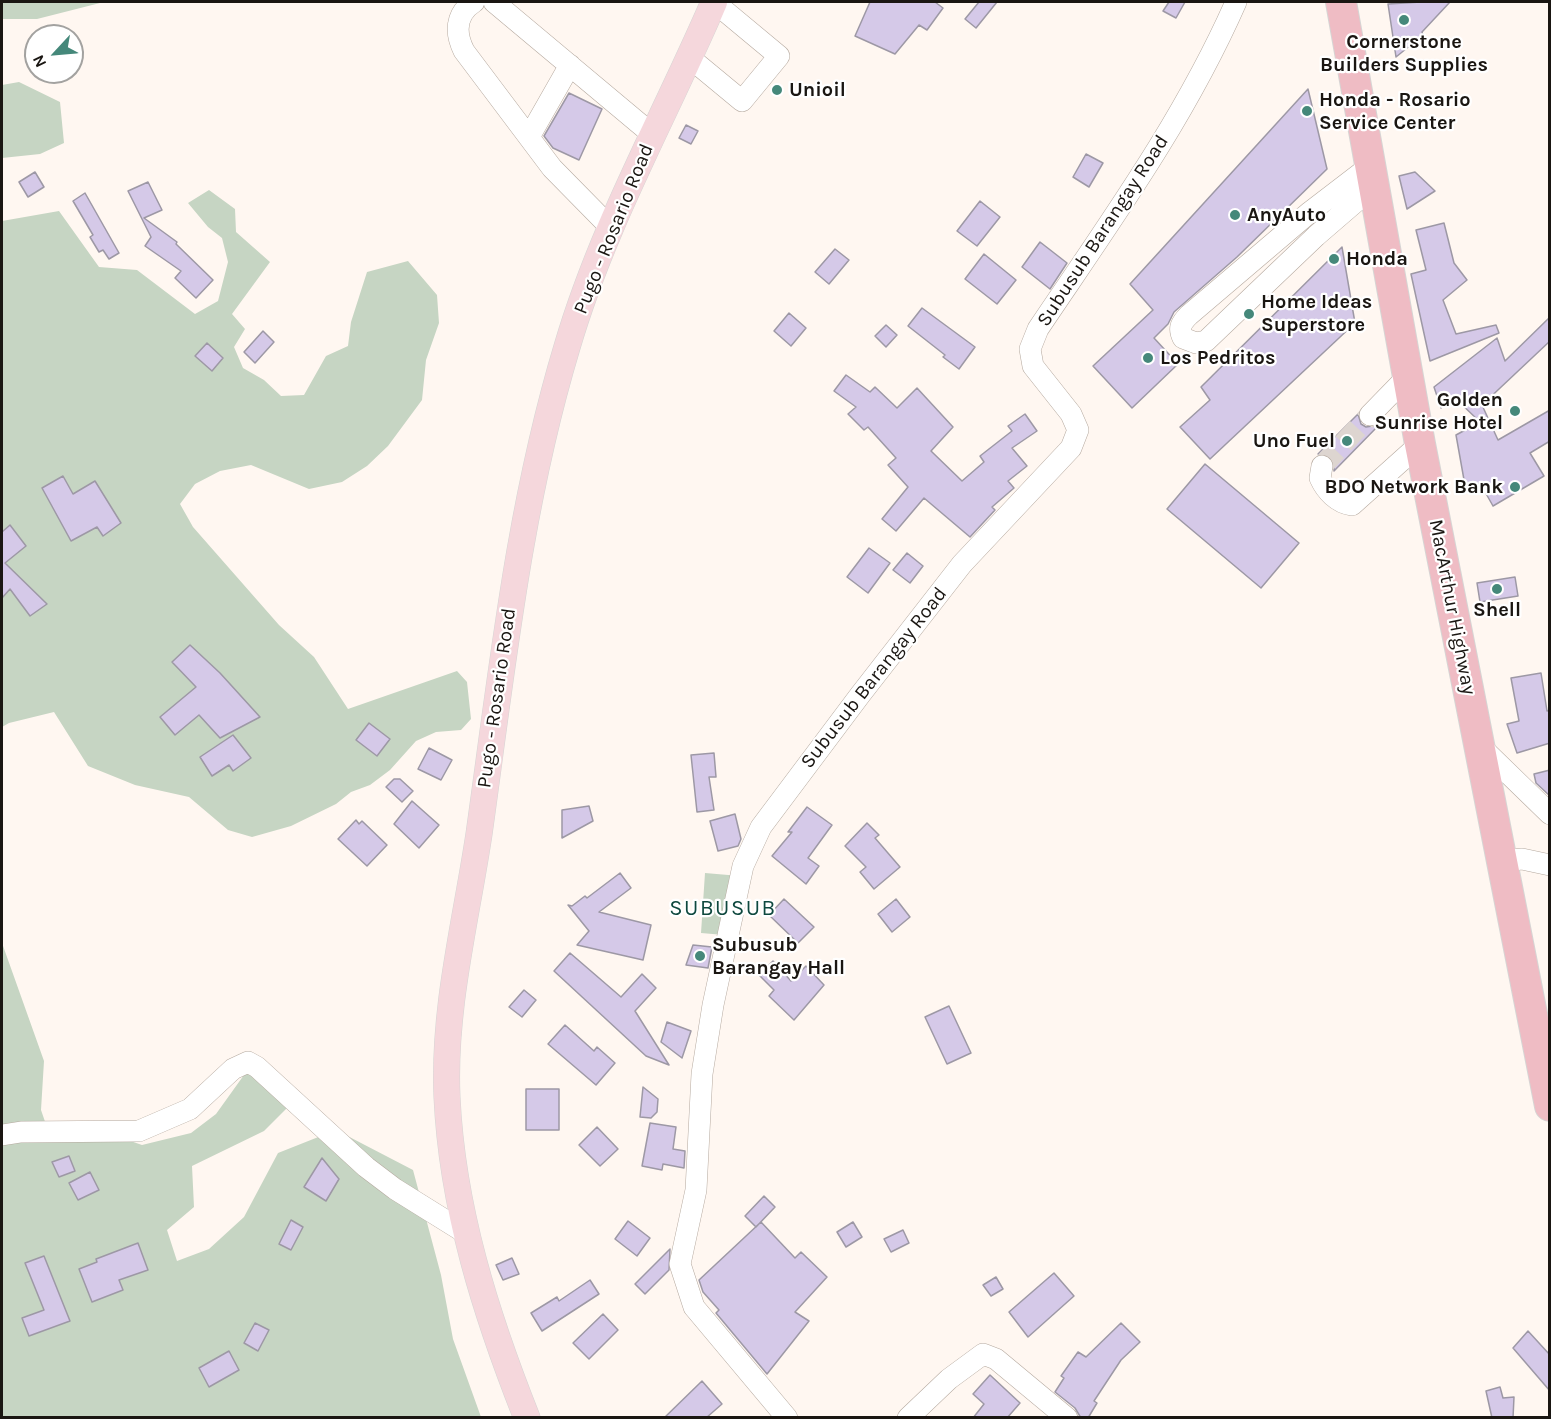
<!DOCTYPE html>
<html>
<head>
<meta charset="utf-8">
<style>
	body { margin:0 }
	#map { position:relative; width:1551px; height:1419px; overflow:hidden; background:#fff7f1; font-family:Karla,sans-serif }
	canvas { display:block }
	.frame { position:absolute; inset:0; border:3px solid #1a1612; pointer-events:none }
	.north { position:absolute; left:24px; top:24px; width:60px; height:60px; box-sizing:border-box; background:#fff; border:2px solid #a3a2a0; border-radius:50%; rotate:244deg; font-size:16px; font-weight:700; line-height:24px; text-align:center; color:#1a1612 }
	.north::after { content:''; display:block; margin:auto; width:21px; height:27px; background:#45887a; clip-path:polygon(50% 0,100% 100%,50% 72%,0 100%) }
</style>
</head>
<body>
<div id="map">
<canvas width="1551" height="1419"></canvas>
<div class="frame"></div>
<div class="north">N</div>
</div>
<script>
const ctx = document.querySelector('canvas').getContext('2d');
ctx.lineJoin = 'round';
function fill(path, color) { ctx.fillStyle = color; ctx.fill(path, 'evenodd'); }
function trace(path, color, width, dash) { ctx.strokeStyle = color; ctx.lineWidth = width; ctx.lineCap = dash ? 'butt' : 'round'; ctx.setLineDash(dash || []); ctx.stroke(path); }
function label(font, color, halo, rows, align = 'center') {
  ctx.font = font + ' Karla,sans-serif'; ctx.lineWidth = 4.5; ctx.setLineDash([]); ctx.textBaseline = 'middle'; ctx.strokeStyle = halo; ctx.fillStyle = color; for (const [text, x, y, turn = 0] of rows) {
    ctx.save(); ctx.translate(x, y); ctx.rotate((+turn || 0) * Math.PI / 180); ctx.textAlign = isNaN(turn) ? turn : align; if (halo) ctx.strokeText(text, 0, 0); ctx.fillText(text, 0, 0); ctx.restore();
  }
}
fill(new Path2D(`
	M2 2H104L37 19H2Z
	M19 82 60 102 64 143 40 154 2 158V85Z
	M209 190 235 209 236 232 270 262 232 314 245 329 234 347 243 368 264 380 281 396 304 395 326 356 348 346 351 322 367 272 408 261 437 295 439 323 426 360 422 400 388 446 367 466 342 482 309 489 251 465 220 471 195 484 180 504 193 527 279 625 314 657 348 709 457 671 467 682 471 719 461 730 436 732 416 741 390 770 370 785 351 792 336 804 291 826 252 837 228 830 189 797 135 785 88 766 54 712 9 723 2 727V221L59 211 99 267 137 270 195 314 218 301 228 262 222 238 208 227 188 203Z
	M705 873 740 876 736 936 701 933Z
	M2 943 44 1061 41 1110 52 1142 113 1135 142 1145 191 1133 216 1114 249 1068 289 1106 264 1131 192 1166 194 1207 167 1230 177 1261 209 1249 244 1217 278 1153 336 1130 413 1170 441 1275 453 1339 481 1417H2Z`), '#c6d5c3');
const building = new Path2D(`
	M870 2H935L943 8 927 30 919 25 895 54 855 36Z
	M979 2H997L976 28 965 19Z
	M1169 2H1185L1176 18 1163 11Z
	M1421 2H1450L1422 32 1423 35 1396 57 1388 4Z
	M1308 89 1327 169 1237 257 1174 312 1168 324 1154 338 1178 364 1132 408 1093 366 1153 310 1130 284Z
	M569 93 602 109 579 160 553 148 544 136Z
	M686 125 698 131 691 144 679 138Z
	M1086 154 1103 163 1089 187 1073 177Z
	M35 172 44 187 28 197 19 182Z
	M1415 172 1435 191 1407 209 1399 176Z
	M148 182 162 210 144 218 177 242 176 244 213 280 196 298 175 278 181 271 145 246 151 237 128 191Z
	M85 193 119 253 109 259 103 250 99 252 90 237 93 235 73 201Z
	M980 201 1000 217 977 246 957 231Z
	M1444 223 1454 263 1467 280 1443 300 1456 334 1496 325 1499 333 1430 361 1411 274 1426 270 1416 230Z
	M1040 242 1067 263 1050 289 1022 267Z
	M1342 247 1355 323 1210 459 1180 427 1210 400 1201 387Z
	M835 249 849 260 829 284 815 272Z
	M984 254 1016 280 997 304 965 279Z
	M922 308 975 347 959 369 943 357 945 355 908 326Z
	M789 313 806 328 791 346 774 331Z
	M1550 317V341L1482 405 1498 440 1550 410V441L1530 453 1544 476 1493 506 1480 483 1466 491 1456 435 1480 422 1454 397 1441 408 1434 387 1497 338 1505 361Z
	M886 325 897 335 886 347 875 336Z
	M263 331 274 342 255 363 244 352Z
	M207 343 223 358 212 371 195 356Z
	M846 375 870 392 875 387 897 408 917 388 953 427 931 451 962 481 984 462 980 456 1012 431 1008 426 1025 414 1037 431 1012 448 1027 466 1008 481 1014 488 992 507 995 510 970 537 924 498 896 531 882 519 908 487 888 465 896 458 868 427 864 430 848 414 856 407 834 391Z
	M1358 414 1361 424 1366 427 1379 425 1334 471V462L1330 457 1318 454Z
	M1205 464 1299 543 1261 588 1167 509Z
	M63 476 73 494 95 481 121 523 103 536 97 527 71 541 42 488Z
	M10 525 26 546 5 563 47 604 30 616 10 589 2 598V532Z
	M869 548 890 563 868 593 847 577Z
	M907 553 923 566 910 583 893 570Z
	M1515 577 1518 596 1480 602 1477 583Z
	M190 645 220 673 260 717 220 738 199 715 175 735 160 717 196 687 172 662Z
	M1541 673 1547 711 1550 710V743L1517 753 1507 724 1519 721 1511 678Z
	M369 723 390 739 377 756 356 740Z
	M233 735 251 758 233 771 229 765 212 776 200 757Z
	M429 748 452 760 441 780 418 769Z
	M714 753 716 777H709L714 810 697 812 691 755Z
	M1550 770V796L1536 783 1534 774Z
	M394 779H400L413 791 402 802 386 787Z
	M412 801 439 825 419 848 394 824Z
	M589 806 593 821 562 838V810Z
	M807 807 832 825 808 858 819 866 806 884 772 856 792 832H788Z
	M735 814 741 839 738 846 718 851 710 821Z
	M356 820 359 824 362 821 387 845 367 866 338 839Z
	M867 823 879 835 875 838 900 867 874 889 860 872 866 867 845 846Z
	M620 873 631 888 599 912 651 925 643 960 577 945 589 931 568 905 572 906 585 896 587 898Z
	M784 899 814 927 798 943 769 915Z
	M896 899 910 917 892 932 878 914Z
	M693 945 712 947 708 968 686 965Z
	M570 953 621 997 642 974 656 988 635 1011 669 1065 646 1056 554 971Z
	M773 961 791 981 806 966 824 985 794 1020 769 996 774 990 759 975Z
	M524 990 536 1000 522 1017 509 1007Z
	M949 1006 971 1053 947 1064 925 1017Z
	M667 1022 691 1031 682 1058 661 1042Z
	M565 1025 594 1051 597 1047 615 1063 596 1085 548 1044Z
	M643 1087 658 1099 657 1112 651 1118 640 1117Z
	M526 1089H559V1130H526Z
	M650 1123 676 1127 673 1149 685 1151 684 1168 663 1164 662 1170 642 1166Z
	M597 1127 618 1149 600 1166 579 1145Z
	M69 1156 75 1171 59 1177 52 1162Z
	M322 1158 339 1179 326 1201 304 1187Z
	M90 1172 99 1190 78 1200 69 1183Z
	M764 1196 775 1207 756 1227 745 1216Z
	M291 1220 303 1227 291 1250 279 1244Z
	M628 1221 650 1238 637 1256 615 1239Z
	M761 1222 795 1258 801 1252 827 1277 795 1312 809 1321 767 1374 716 1313 719 1310 703 1292 699 1280Z
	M853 1222 862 1237 846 1247 837 1232Z
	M903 1230 909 1243 891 1252 884 1239Z
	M138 1243 148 1270 119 1280 123 1290 92 1302 79 1269 97 1262 96 1259Z
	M670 1249 669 1270 645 1294 635 1284Z
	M44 1256 70 1321 29 1336 22 1318 44 1310 25 1263Z
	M512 1258 519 1274 503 1280 496 1265Z
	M1054 1273 1074 1296 1028 1337 1009 1312Z
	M996 1277 1003 1289 991 1296 983 1285Z
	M590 1280 599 1294 542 1331 531 1313 557 1297 559 1301Z
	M603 1314 618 1330 589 1359 573 1343Z
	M255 1323 269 1330 258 1351 244 1343Z
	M1121 1323 1140 1342 1121 1360 1094 1401 1097 1403 1088 1418H1081L1075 1408 1055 1392 1064 1378 1061 1376 1078 1352 1086 1357Z
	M1528 1331 1550 1355V1391L1513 1348Z
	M229 1351 239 1370 209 1387 199 1368Z
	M990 1375 1020 1403 1007 1418H973L984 1404 973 1394Z
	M702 1381 722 1404 706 1418H664Z
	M1500 1387 1503 1398 1514 1397 1513 1418H1492L1486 1391Z`);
fill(building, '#d5c9e8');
trace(building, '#9d98a5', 1.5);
trace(new Path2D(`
	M1322 466 1370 415`), '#ddd5d0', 21, [21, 10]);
const minor = new Path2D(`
	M474 2C455 14 455 33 464 51L552 168 611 228
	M494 2 653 135
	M690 58 742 101 779 56 714 2
	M529 137 570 65
	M1370 166 1310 212 1189 315C1181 323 1178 328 1183 338L1196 343 1206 341 1316 236 1374 186
	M1370 415 1408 376
	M1322 466 1320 478C1326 491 1337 503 1352 505L1420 444
	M1480 746 1550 814
	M1502 861 1522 859 1550 865
	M2 1135 21 1132 139 1131 190 1109 233 1069 248 1062 257 1067 366 1167 395 1189 464 1232
	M787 1418 694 1307 680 1264 696 1190 702 1074 713 1005 743 866 761 827 860 695 962 564 1071 448 1078 430 1071 414 1033 366 1030 349 1038 329C1110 222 1184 120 1236 2
	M908 1418 949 1379 983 1354 996 1359 1067 1418`);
const major = new Path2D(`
	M527 1418C486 1315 452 1208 447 1097 443 1008 466 921 479 834 502 670 519 506 567 347 602 227 665 116 714 2`);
const highway = new Path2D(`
	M1341 2 1420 444 1550 1106`);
trace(minor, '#b5a99f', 22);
trace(major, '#d6d5d4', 27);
trace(highway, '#d6d5d4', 32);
trace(minor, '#fff', 21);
trace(major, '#f5d7dc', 26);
trace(highway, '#efbcc4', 30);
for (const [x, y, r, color] of [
	[1404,20,6,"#45887a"],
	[777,90,6,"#45887a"],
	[1307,111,6,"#45887a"],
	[1235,215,6,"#45887a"],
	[1334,259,6,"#45887a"],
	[1249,314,6,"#45887a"],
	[1148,358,6,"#45887a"],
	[1515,411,6,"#45887a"],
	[1347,441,6,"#45887a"],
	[1515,487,6,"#45887a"],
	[1497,589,6,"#45887a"],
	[700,956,6,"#45887a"]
]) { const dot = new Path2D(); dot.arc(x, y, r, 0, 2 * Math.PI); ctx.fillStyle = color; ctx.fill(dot); trace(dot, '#fff', 2); }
label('bold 20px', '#1a1612', '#fff', [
	["Cornerstone",1404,42,"center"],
	["Builders Supplies",1404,65,"center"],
	["Unioil",789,90],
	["Honda - Rosario",1319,100],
	["Service Center",1319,123],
	["AnyAuto",1247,215],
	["Honda",1346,259],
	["Home Ideas",1261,302],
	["Superstore",1261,325],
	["Los Pedritos",1160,358],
	["Golden",1503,400,"right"],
	["Sunrise Hotel",1503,423,"right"],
	["Uno Fuel",1335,441,"right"],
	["BDO Network Bank",1503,487,"right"],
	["Shell",1497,610,"center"],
	["Subusub",712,945],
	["Barangay Hall",712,968]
], 'left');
label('20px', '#1a1612', '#fff', [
	["Pugo - Rosario Road",614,229,-68],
	["Subusub Barangay Road",1103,231,-57],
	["MacArthur Highway",1452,607,79],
	["Subusub Barangay Road",874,678,-52],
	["Pugo - Rosario Road",497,698,-82]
]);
ctx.letterSpacing = '1.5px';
label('22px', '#0e483e', '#fff', [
	["SUBUSUB",723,909]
]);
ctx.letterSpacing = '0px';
</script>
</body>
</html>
